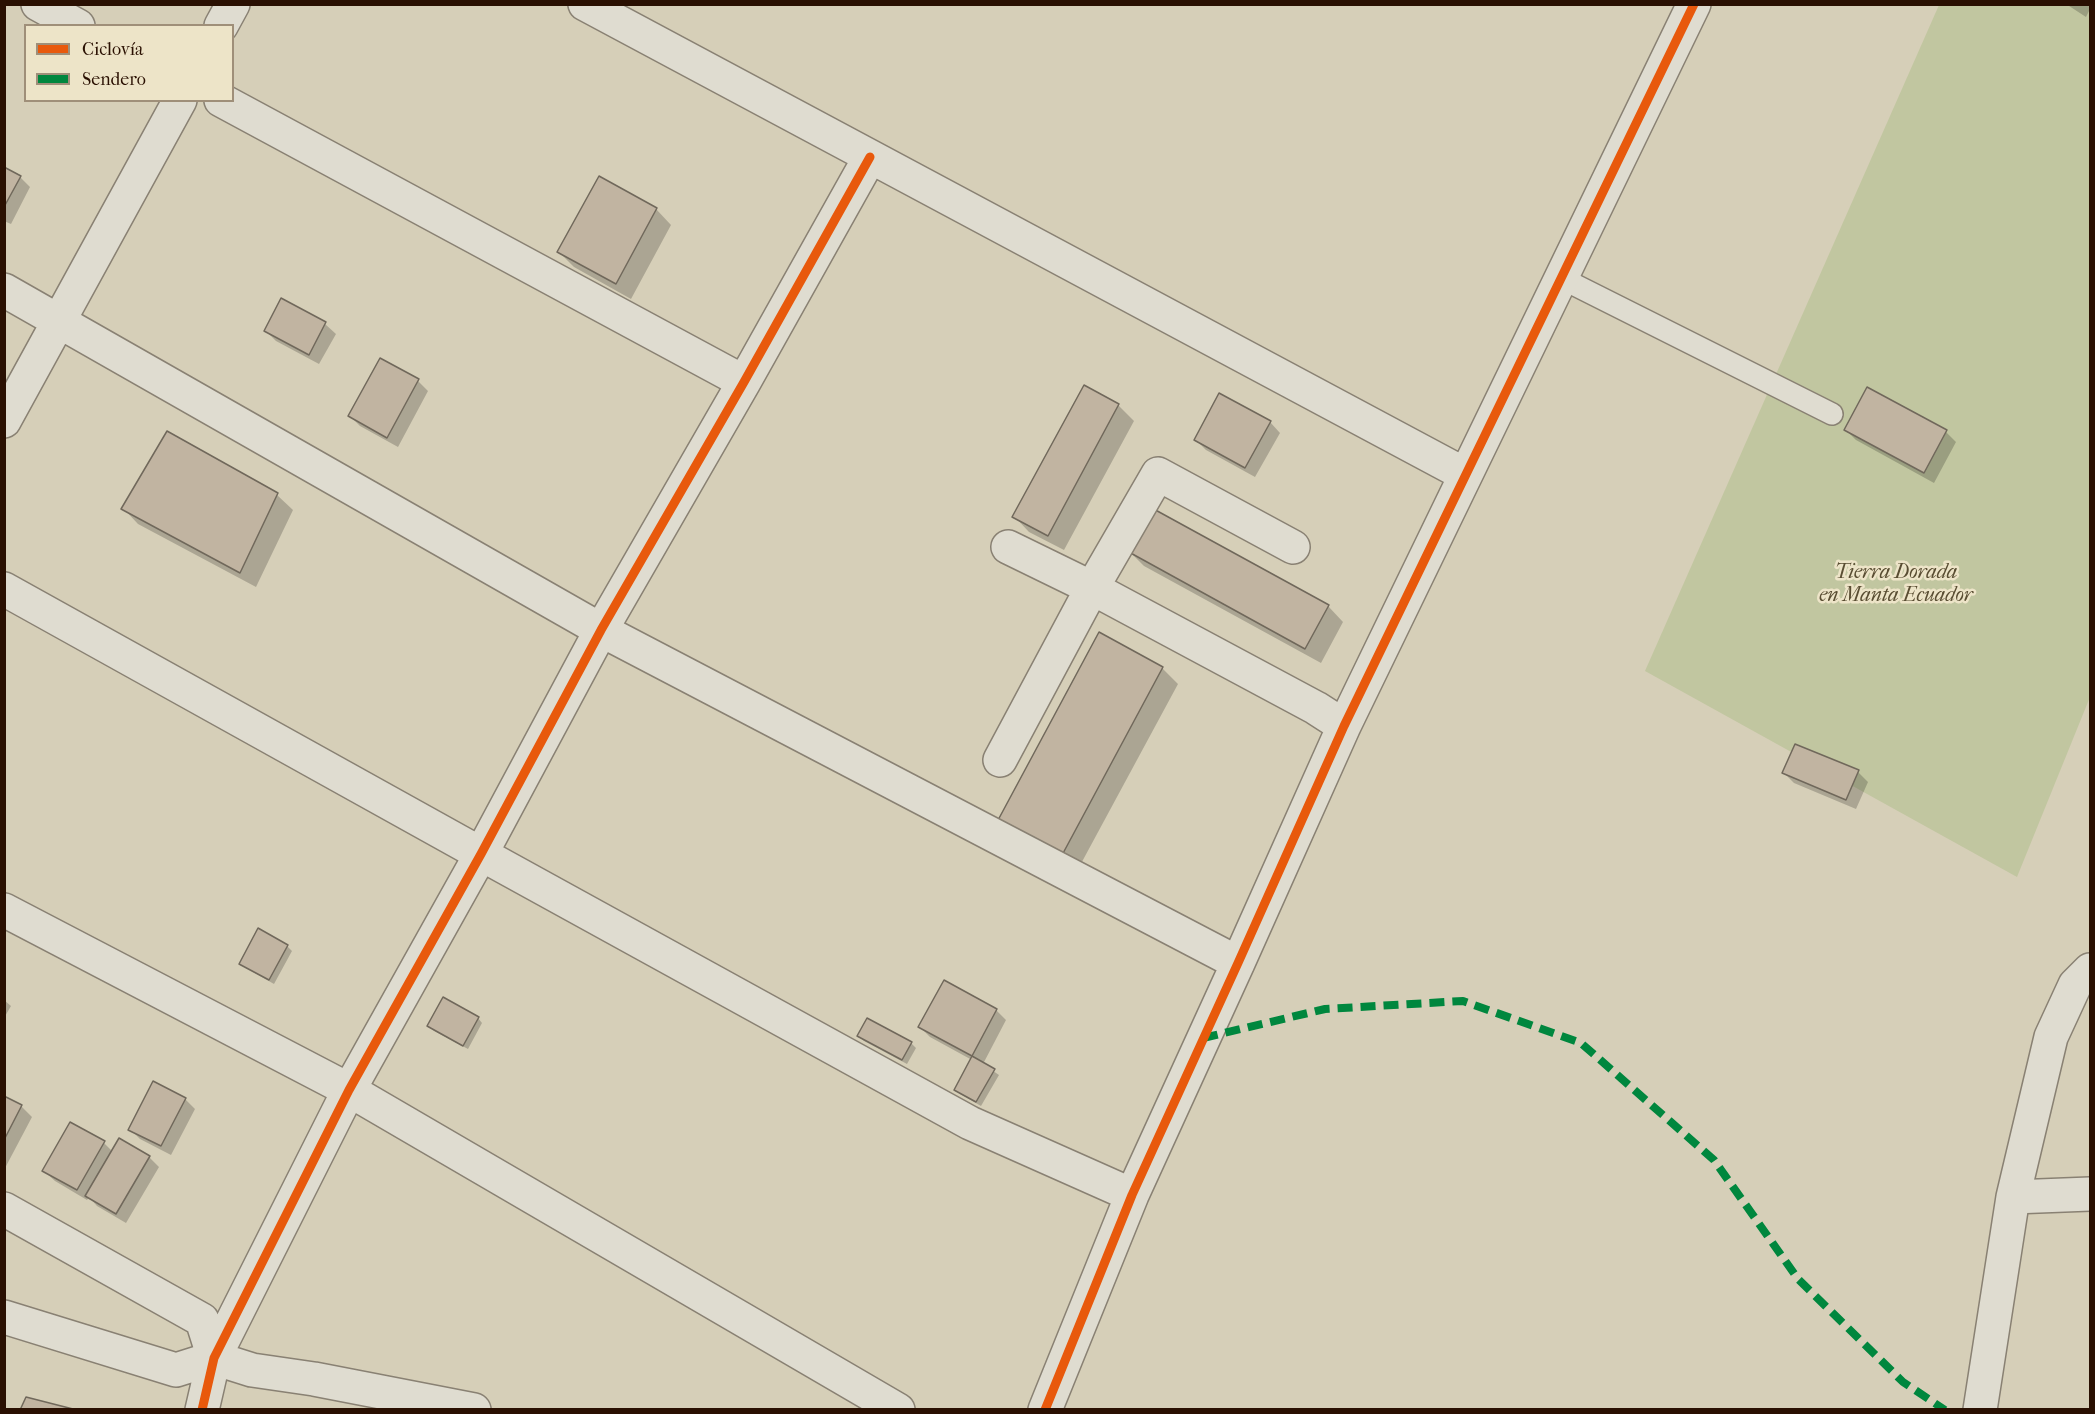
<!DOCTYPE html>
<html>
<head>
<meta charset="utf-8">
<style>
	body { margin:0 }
	#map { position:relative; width:2095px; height:1414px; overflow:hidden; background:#d6cfb8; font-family:"IM FELL French Canon",serif }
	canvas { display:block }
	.frame { position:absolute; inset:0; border:6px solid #2a1002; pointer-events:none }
	.legend { position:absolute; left:24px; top:24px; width:210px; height:78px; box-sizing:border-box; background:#ede4c8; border:2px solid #9f8f79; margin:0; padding:8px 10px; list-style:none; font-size:18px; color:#2a1002 }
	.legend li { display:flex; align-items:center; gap:12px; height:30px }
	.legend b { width:30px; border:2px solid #9f8f79 }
</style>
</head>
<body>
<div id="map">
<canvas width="2095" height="1414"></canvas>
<div class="frame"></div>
<ul class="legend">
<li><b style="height:8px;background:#e8590c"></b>Ciclovía</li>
<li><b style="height:8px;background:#00873e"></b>Sendero</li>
</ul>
</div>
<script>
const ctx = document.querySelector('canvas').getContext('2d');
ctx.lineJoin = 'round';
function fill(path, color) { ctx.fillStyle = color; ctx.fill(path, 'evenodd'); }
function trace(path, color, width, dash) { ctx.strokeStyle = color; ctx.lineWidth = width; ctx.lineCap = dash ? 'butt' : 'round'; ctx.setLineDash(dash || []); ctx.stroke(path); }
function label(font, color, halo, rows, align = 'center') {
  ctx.font = font + ' "IM FELL French Canon",serif'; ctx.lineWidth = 5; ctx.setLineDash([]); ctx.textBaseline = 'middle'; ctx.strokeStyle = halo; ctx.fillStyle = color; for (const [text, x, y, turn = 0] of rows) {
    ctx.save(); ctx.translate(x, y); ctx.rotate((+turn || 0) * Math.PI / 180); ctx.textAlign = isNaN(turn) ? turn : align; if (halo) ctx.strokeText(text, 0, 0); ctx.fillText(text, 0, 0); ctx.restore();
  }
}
fill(new Path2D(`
	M1939 5H2090V697L2017 877 1645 671Z`), '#c1c6a0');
fill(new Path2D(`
	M2066 4H2090V9L2086 17Z
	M4 169 20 177 30 187 11 224 4 221Z
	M656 209 671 225 631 299 574 267 559 252Z
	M282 300 325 324 336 334 319 364 276 341 266 331Z
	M381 360 418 381 428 391 398 447 360 426 350 416Z
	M1118 405 1134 421 1064 550 1029 532 1014 516Z
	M1270 422 1280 433 1255 477 1206 450 1196 440Z
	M1846 430 1946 432 1956 442 1934 483 1856 440Z
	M167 433 277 495 293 510 256 587 138 524 123 508Z
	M1129 551 1328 606 1343 622 1321 663 1144 566Z
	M1100 634 1163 669 1178 684 1077 871 998 821Z
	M1858 772 1868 782 1856 809 1794 783 1784 773Z
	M287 946 292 951 274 984 246 968 241 964Z
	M4 1000 11 1006 4 1018Z
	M996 1010 1006 1020 983 1064 999 1075 981 1106 960 1094 956 1090 972 1060 930 1037 920 1027Z
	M478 1018 482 1023 468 1049 434 1031 429 1026Z
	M859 1036 911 1043 916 1048 907 1064 864 1041Z
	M4 1098 21 1106 32 1117 4 1170Z
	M185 1099 195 1109 171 1155 140 1139 130 1129Z
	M104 1143 113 1152 149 1157 159 1167 126 1223 97 1206 89 1197 87 1200 55 1181 44 1171Z`), '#0003');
const building = new Path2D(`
	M4 167 21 176 4 207Z
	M599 176 657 208 616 284 557 252Z
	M281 298 326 322 309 355 264 331Z
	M380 358 419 379 387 438 348 416Z
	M1084 385 1119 404 1048 536 1012 517Z
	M1867 387 1947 430 1924 473 1844 430Z
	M1219 393 1271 421 1245 468 1194 440Z
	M167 431 278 493 240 573 121 509Z
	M1150 507 1329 605 1305 649 1127 551Z
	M1099 632 1163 667 1061 857 997 822Z
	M1795 744 1859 770 1846 800 1782 773Z
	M258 928 288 945 269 980 239 964Z
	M944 980 997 1009 972 1056 918 1027Z
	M443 997 479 1017 463 1046 427 1026Z
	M867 1018 912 1042 902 1060 857 1036Z
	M972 1056 995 1069 976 1102 954 1090Z
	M153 1081 186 1098 161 1146 128 1130Z
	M4 1096 22 1105 4 1140Z
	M70 1122 105 1141 77 1190 42 1171Z
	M119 1138 150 1156 116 1214 85 1196Z
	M26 1397 73 1409 20 1410Z`);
fill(building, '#c1b4a1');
trace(building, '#70685b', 1.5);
const service = new Path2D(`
	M1561 278 1832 414`);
const minor = new Path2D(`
	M38 4 78 26
	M585 4 1464 474
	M221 26 233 4
	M221 100 744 382
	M4 290 601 630 1238 963
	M4 421 180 100
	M1008 547 1092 588 1316 708 1344 726
	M4 589 481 854 970 1123 1132 1195
	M1000 760 1092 588 1158 474 1293 547
	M4 910 349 1090 898 1410
	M2013 1197 2090 1194
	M4 1209 202 1320 214 1358
	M4 1317 176 1370 214 1358 252 1370 314 1379 474 1410
	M202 1410 214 1358 349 1090 481 854 601 630 744 382 870 157
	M1045 1410 1132 1195 1238 963 1344 726 1694 4
	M1980 1410 2013 1197 2051 1037 2075 985 2090 970`);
trace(service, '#898173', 24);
trace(minor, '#898173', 36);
trace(service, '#dfdcd0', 21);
trace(minor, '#dfdcd0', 33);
trace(new Path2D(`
	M1203 1038 1325 1009 1463 1001 1581 1043 1714 1160 1798 1279 1903 1382 1945 1410`), '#00873e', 8, [15, 8]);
trace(new Path2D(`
	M202 1410 214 1358 349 1090 481 854 601 630 744 382 870 157
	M1045 1410 1132 1195 1238 963 1344 726 1694 4`), '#e8590c', 9);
label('italic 20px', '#594d32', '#ede4c8', [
	["Tierra Dorada",1896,573],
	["en Manta Ecuador",1896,596]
]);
</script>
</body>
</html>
